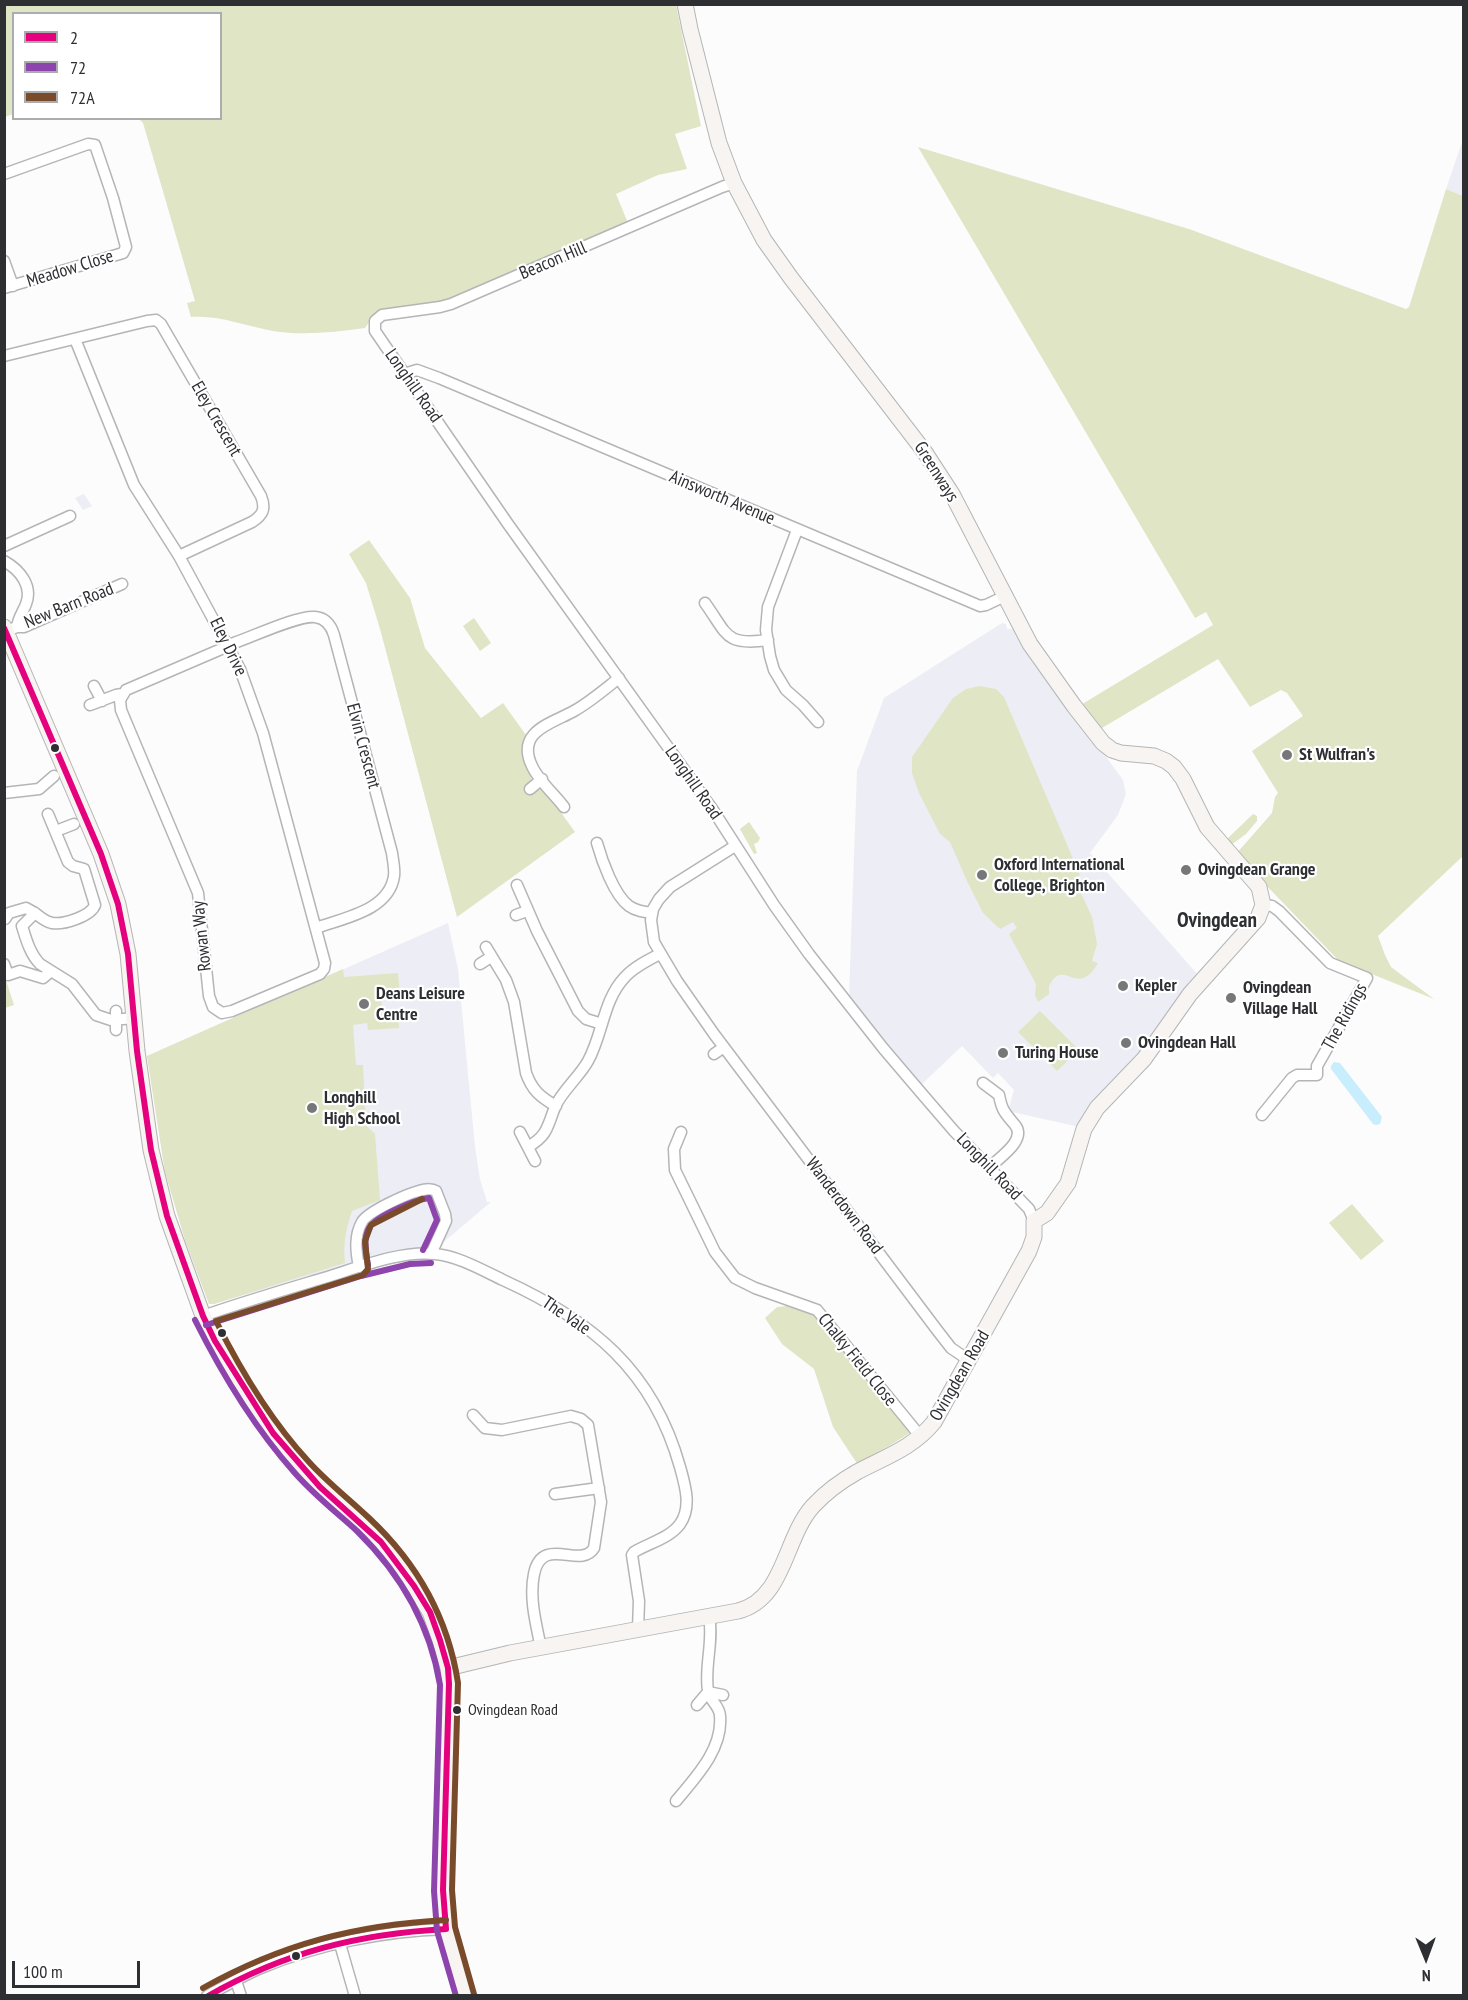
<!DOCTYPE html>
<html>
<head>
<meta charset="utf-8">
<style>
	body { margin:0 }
	#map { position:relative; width:1468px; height:2000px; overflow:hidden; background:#fcfcfc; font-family:"PT Sans Narrow",sans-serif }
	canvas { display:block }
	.frame { position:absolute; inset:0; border:6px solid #2e2f33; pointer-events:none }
	.legend { position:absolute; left:12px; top:12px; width:210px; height:108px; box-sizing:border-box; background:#fff; border:2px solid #abacad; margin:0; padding:8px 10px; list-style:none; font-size:18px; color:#2e2f33 }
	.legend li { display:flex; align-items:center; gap:12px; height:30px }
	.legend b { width:30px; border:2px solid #abacad }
	.north { position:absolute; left:1396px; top:1928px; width:60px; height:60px; -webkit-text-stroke:4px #fff; paint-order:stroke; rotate:179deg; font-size:16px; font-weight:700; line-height:24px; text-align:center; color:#2e2f33 }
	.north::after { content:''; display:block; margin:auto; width:21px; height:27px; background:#2e2f33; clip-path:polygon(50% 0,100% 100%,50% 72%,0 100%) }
	.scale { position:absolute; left:12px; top:1961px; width:128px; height:27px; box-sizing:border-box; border:3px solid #2e2f33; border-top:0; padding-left:8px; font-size:18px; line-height:21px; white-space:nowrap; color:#2e2f33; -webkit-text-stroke:4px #fff; paint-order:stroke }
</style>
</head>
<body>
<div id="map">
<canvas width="1468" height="2000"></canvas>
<div class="frame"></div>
<ul class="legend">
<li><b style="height:8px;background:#e5007d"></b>2</li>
<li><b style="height:8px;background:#8e44ad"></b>72</li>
<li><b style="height:8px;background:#7a4b2a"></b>72A</li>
</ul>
<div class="north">N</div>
<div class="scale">100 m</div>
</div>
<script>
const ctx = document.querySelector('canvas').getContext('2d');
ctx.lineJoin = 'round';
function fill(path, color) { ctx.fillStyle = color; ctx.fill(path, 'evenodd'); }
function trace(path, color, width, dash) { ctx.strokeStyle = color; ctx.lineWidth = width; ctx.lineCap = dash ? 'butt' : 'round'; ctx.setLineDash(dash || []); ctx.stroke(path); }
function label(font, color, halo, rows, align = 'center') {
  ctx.font = font + ' "PT Sans Narrow",sans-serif'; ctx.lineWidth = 4.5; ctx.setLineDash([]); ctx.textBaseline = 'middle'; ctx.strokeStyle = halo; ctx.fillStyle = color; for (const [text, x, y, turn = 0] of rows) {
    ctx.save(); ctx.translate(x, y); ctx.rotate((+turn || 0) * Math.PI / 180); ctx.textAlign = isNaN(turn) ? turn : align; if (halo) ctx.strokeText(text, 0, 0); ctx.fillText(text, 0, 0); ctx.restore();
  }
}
fill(new Path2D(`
	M1463 139V196L1446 189Z
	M84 494 92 506 83 510 75 498Z
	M1002 623 1006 624 1007 629H1012V626L1016 628 1028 650 1123 780 1126 794 1118 815 1090 853 1200 977 1079 1127 1008 1111 1014 1090 998 1073 993 1078 962 1046 922 1084 849 997 857 771 884 698Z
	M448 923 458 969 475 1147 480 1179 487 1202H491L439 1246 396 1250 214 1304H209L185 1240 165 1172 147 1056Z`), '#edeef5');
fill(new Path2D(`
	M4 5H676L701 126 675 134 687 169 658 175 616 194 628 223 442 303 377 311 365 328C335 332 303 336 273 331 245 326 220 315 191 317L187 303 195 301 143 123 139 119 220 118V14H14L13 114 5 117Z
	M918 147 1189 229 1406 309 1409 307 1446 189 1463 196V856L1378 936 1385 955 1391 967 1434 999 1339 961 1236 854 1272 813 1275 797 1278 793 1252 751 1303 716 1287 693 1281 690 1250 707 1218 659 1097 731 1079 706 1213 625 1206 612 1195 618Z
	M369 540 410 598 425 648 481 718 503 703 526 735 524 743 532 776 531 780 525 786 531 794 540 789H544L575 832 457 917 380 629 366 583 349 554Z
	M474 618 491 643 480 651 463 626Z
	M980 686 996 689 1004 697 1080 875 1074 878 1092 917 1097 944 1092 961 1098 963C1077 1000 1064 956 1049 986V994L1038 1002 1035 995 1036 984 1009 934 1017 928 1013 922 1000 929 983 913 967 881 950 842 940 834 919 793 912 773V757L953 698 966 689Z
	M1253 814 1257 816V821L1246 834 1231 845 1227 840 1228 838Z
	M749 822 760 838 758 842 754 844 757 853 754 854 740 829Z
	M343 969 344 977 398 973 400 995 381 997 382 1013 398 1012 399 1028 368 1030 367 1023 353 1025 356 1065H363L366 1125 375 1134 380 1200 352 1211C346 1229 343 1243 345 1263L214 1304H209L185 1240 165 1172 147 1056Z
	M4 974 14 1005 5 1008H4Z
	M1040 1011 1079 1050 1057 1071 1018 1032Z
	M1352 1204 1384 1241 1361 1260 1329 1223Z
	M797 1305 818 1318 910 1433 858 1465 833 1427 814 1369 782 1344 765 1318 777 1307Z`), '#e0e5c6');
fill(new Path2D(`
	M1334 1062 1340 1063 1382 1117 1380 1124 1376 1125 1373 1124 1331 1069V1066Z`), '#c8edfc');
const street = new Path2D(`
	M4 174 88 144 95 145 113 198 126 247 123 253 4 288
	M734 183 722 187 451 304 440 307 382 315 375 321V331L508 524 713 810 774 905 809 954 883 1048 923 1095 954 1131 1029 1209 1034 1221
	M4 261 13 286
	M75 339 134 485 179 556 240 669 263 733 325 963 324 969 320 974 232 1011 222 1013 213 1007 209 996 198 893 121 710 120 700 126 690 226 647 234 643C252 637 298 615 315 617 325 618 331 625 334 635L392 853C393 861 395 869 394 876 389 911 343 918 316 928
	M4 356 147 321 156 320 161 324 261 496C266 509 263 515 252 522L179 556
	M404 374 417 370 439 378 980 606 986 605 1005 596
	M797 530 768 607 766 630 770 656 774 670 786 690 803 705 818 722
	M4 546 70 516
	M4 561C20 570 33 586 26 604 23 612 18 618 17 627
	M705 603C728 635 725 646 768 640
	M6 631 17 627H24L122 584
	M94 686 102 701
	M90 705 116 695 122 694
	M530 789 542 779
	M4 793 39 789 54 776
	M564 807C555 795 538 780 532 766 515 731 553 723 574 711 590 702 605 689 619 678
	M48 814 68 862 73 866 84 869 95 905C91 916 64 925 52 923 46 922 40 917 35 913L22 926C26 939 30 954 40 964L72 984 96 1015 111 1020 135 1018
	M56 831 74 824
	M597 843C602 861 614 895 629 906 636 911 644 912 652 913
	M735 846 670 887 659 899 653 909 651 920 654 942 677 981 714 1034 937 1330 951 1348 970 1361
	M517 885 537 931 578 1011 586 1019 602 1024
	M516 915 527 911
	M5 919 9 913 26 908 35 913
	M486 947 506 980 514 1002 526 1073C532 1090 540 1097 556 1106
	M4 964 8 975 20 971 43 978 50 972
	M480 964 491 957
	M116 1011V1030
	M714 1054 724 1047
	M983 1083 999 1095C1002 1111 1005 1113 1015 1125 1027 1140 1000 1157 990 1167
	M1262 1115 1292 1078 1297 1075H1317V1066L1367 978 1330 963 1279 911 1272 906 1263 905
	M520 1132 535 1161
	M681 1132 674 1149 675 1170 715 1252 735 1278 755 1288 817 1310 921 1437
	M528 1147C548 1135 547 1127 555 1107 561 1092 580 1076 588 1061 603 1034 603 1000 625 977 634 967 648 960 660 954
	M359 1267C356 1252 354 1236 362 1222 367 1212 407 1194 419 1191 425 1189 431 1188 436 1191L445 1214 446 1221 431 1254
	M203 1316C243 1302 284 1290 324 1278 357 1268 401 1250 435 1254 458 1256 482 1270 503 1280 591 1320 653 1370 680 1467 685 1485 692 1507 680 1524 670 1538 649 1543 634 1552L632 1555 639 1601 638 1629
	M473 1415 485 1428 502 1430 571 1416 581 1419 588 1425 601 1502 594 1548C581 1570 542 1534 534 1574 529 1598 536 1624 541 1648
	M555 1494 599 1488
	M697 1705 708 1692 723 1695
	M676 1801C696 1777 723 1749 720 1716 720 1706 709 1700 708 1691 704 1667 714 1641 709 1616
	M340 1944 355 1996
	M236 1981 241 1996
	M207 1996C225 1986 242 1976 261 1968 318 1944 384 1931 446 1929`);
const secondary = new Path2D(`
	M4 627 101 854 118 904 128 954 137 1051 151 1150 167 1216 203 1316 215 1341 273 1433 320 1487 381 1542 414 1586 430 1612 440 1640 448 1668 449 1684 443 1890 446 1929 465 1996
	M448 1668 510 1653 738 1611C785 1599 784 1538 813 1506 826 1492 841 1481 857 1472 885 1457 913 1448 934 1422L1029 1251 1034 1237V1221L1047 1213 1068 1183 1084 1129 1097 1108 1144 1059 1190 994 1258 918 1263 905 1259 887 1207 827 1183 779 1174 767 1166 761 1154 756 1121 753 1112 750 1103 743 1074 706 1030 644 952 494 924 451 791 278 764 240 734 183 719 143 690 29 685 4`);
trace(street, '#b4b5b6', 13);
trace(secondary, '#b4b5b6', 17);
trace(street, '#fff', 10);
trace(secondary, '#f7f4f1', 15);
trace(new Path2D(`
	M4 628 101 854 118 904 128 954 137 1051 151 1150 167 1216 203 1316 215 1341 273 1433 320 1487 381 1542 414 1586 430 1612 440 1640 448 1668 449 1684 443 1890 446 1929
	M208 1996C285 1952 358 1934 446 1929`), '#e5007d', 6);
trace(new Path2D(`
	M368 1265C366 1254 363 1238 369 1228 377 1215 415 1200 429 1198L437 1220 423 1250
	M195 1320C222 1374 254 1427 294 1472 313 1494 336 1512 357 1531 401 1574 430 1624 440 1685L434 1891 437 1931 456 1996
	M206 1325 361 1276 410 1264 431 1263`), '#8e44ad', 6);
trace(new Path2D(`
	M422 1199 371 1225 365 1241 368 1269 363 1275 216 1321C241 1371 271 1421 309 1462 327 1482 349 1499 369 1518 417 1563 448 1618 458 1683L452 1890 455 1927 474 1994
	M203 1988C282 1944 355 1925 446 1920`), '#7a4b2a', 6);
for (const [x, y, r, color] of [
	[55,748,5,"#2e2f33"],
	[1287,755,6,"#767779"],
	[1186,870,6,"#767779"],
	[982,875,6,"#767779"],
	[1123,986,6,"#767779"],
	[1231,998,6,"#767779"],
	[364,1004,6,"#767779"],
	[1126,1043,6,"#767779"],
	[1003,1053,6,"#767779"],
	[312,1108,6,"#767779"],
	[222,1333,5,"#2e2f33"],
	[457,1710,5,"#2e2f33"],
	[296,1956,5,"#2e2f33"]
]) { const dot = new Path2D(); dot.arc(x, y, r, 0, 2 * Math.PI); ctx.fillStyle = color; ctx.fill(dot); trace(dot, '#fff', 2); }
label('16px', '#2e2f33', '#fff', [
	["Ovingdean Road",468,1710]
], 'left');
label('18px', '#2e2f33', '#fff', [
	["Beacon Hill",553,261,-23],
	["Meadow Close",70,269,-17],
	["Longhill Road",413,386,55],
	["Eley Crescent",216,419,60],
	["Greenways",936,472,58],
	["Ainsworth Avenue",722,498,23],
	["New Barn Road",69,606,-22],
	["Eley Drive",228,647,64],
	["Elvin Crescent",363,746,75],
	["Longhill Road",693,783,55],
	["Rowan Way",202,936,-96],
	["The Ridings",1345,1017,-61],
	["Longhill Road",989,1167,46],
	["Wanderdown Road",844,1206,53],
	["The Vale",566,1316,34],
	["Chalky Field Close",857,1360,51],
	["Ovingdean Road",960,1376,-60]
]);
label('bold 18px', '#2e2f33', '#fff', [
	["St Wulfran's",1299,755],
	["Oxford International",994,865],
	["College, Brighton",994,886],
	["Ovingdean Grange",1198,870],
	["Kepler",1135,986],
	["Ovingdean",1243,988],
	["Village Hall",1243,1009],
	["Deans Leisure",376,994],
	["Centre",376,1015],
	["Ovingdean Hall",1138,1043],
	["Turing House",1015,1053],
	["Longhill",324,1098],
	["High School",324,1119]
], 'left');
label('bold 21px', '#2e2f33', '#fff', [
	["Ovingdean",1217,921]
]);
</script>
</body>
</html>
